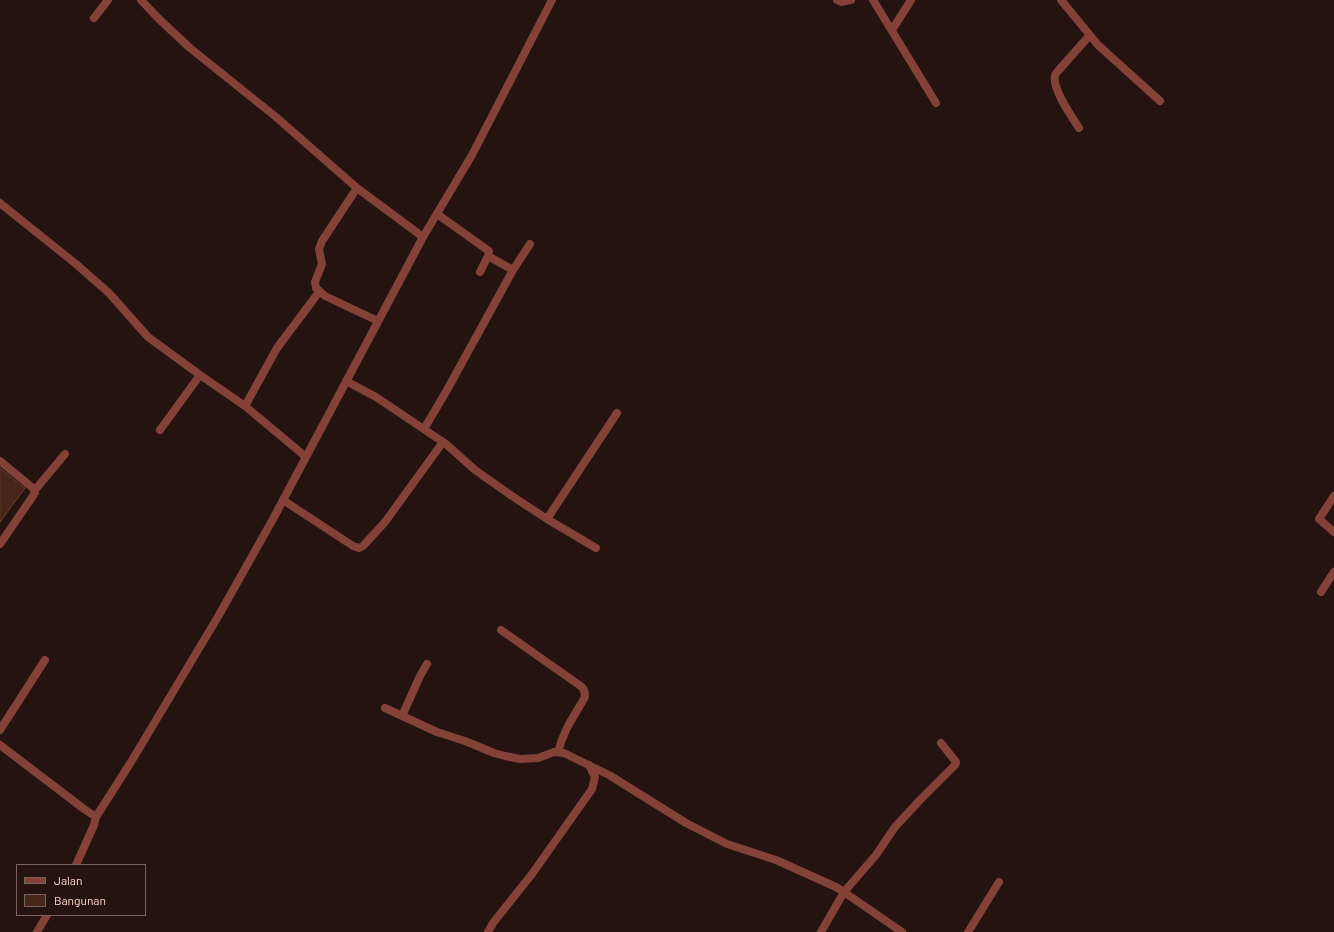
<!DOCTYPE html>
<html>
<head>
<meta charset="utf-8">
<style>
	body { margin:0 }
	#map { position:relative; width:1334px; height:932px; overflow:hidden; background:#24130e; font-family:Barlow,sans-serif }
	canvas { display:block }
	.legend { position:absolute; left:16px; top:864px; width:130px; height:52px; box-sizing:border-box; background:#24130e; border:1px solid #7c625c; margin:0; padding:5px 7px; list-style:none; font-size:12px; color:#ffd9d0 }
	.legend li { display:flex; align-items:center; gap:8px; height:20px }
	.legend b { width:20px; border:1px solid #7c625c }
</style>
</head>
<body>
<div id="map">
<canvas width="1334" height="932"></canvas>
<ul class="legend">
<li><b style="height:5px;background:#834138"></b>Jalan</li>
<li><b style="height:11px;background:#452619"></b>Bangunan</li>
</ul>
</div>
<script>
const ctx = document.querySelector('canvas').getContext('2d');
ctx.lineJoin = 'round';
function fill(path, color) { ctx.fillStyle = color; ctx.fill(path, 'evenodd'); }
function trace(path, color, width, dash) { ctx.strokeStyle = color; ctx.lineWidth = width; ctx.lineCap = dash ? 'butt' : 'round'; ctx.setLineDash(dash || []); ctx.stroke(path); }
const building = new Path2D(`
	M0 468 25 488 0 522Z`);
fill(building, '#452619');
trace(building, '#713e2b', 1);
trace(new Path2D(`
	M141 0 159 19 190 48 276 117 357 188 423 237
	M837 0 841 2 851 0
	M873 0 936 103
	M1061 0 1098 45 1160 101
	M94 18 108 0
	M892 30 911 0
	M1079 128C1072 117 1052 89 1055 76 1055 75 1057 72 1058 71L1089 36
	M357 188 322 241 319 249 322 264 315 282 316 288 325 296 378 321
	M0 203 76 264 109 293 148 337 200 375 245 406 306 457
	M437 214 489 251 488 256 480 272
	M513 270 530 244
	M346 381 376 397 446 444 475 470 512 496 547 519 596 548
	M245 406 277 348 319 292
	M424 429 447 390 513 270 488 256
	M160 430 200 375
	M0 461 33 488 35 493 0 544
	M35 490 65 454
	M1334 496 1319 519 1334 532
	M283 500 353 546 359 548 363 546 385 522 443 442
	M547 519 617 413
	M1321 592 1334 572
	M501 630 582 687C585 691 585 693 585 697 573 718 564 729 558 752
	M385 708 437 732 465 741 494 753 505 756 520 759 538 758 554 752 564 753 609 775 686 823 727 844 776 860 836 887 844 892 902 932
	M402 716 420 676 427 664
	M0 730 45 660
	M0 745 84 809 96 817 94 825 76 865
	M96 817 131 762 219 615 273 519 423 237 472 155 552 0
	M37 932 47 915
	M488 932 493 923 532 874 592 789 595 777 589 765
	M821 932 844 892 876 855 895 827 920 800 955 765 956 762 941 743
	M968 932 999 882`), '#834138', 8);
</script>
</body>
</html>
